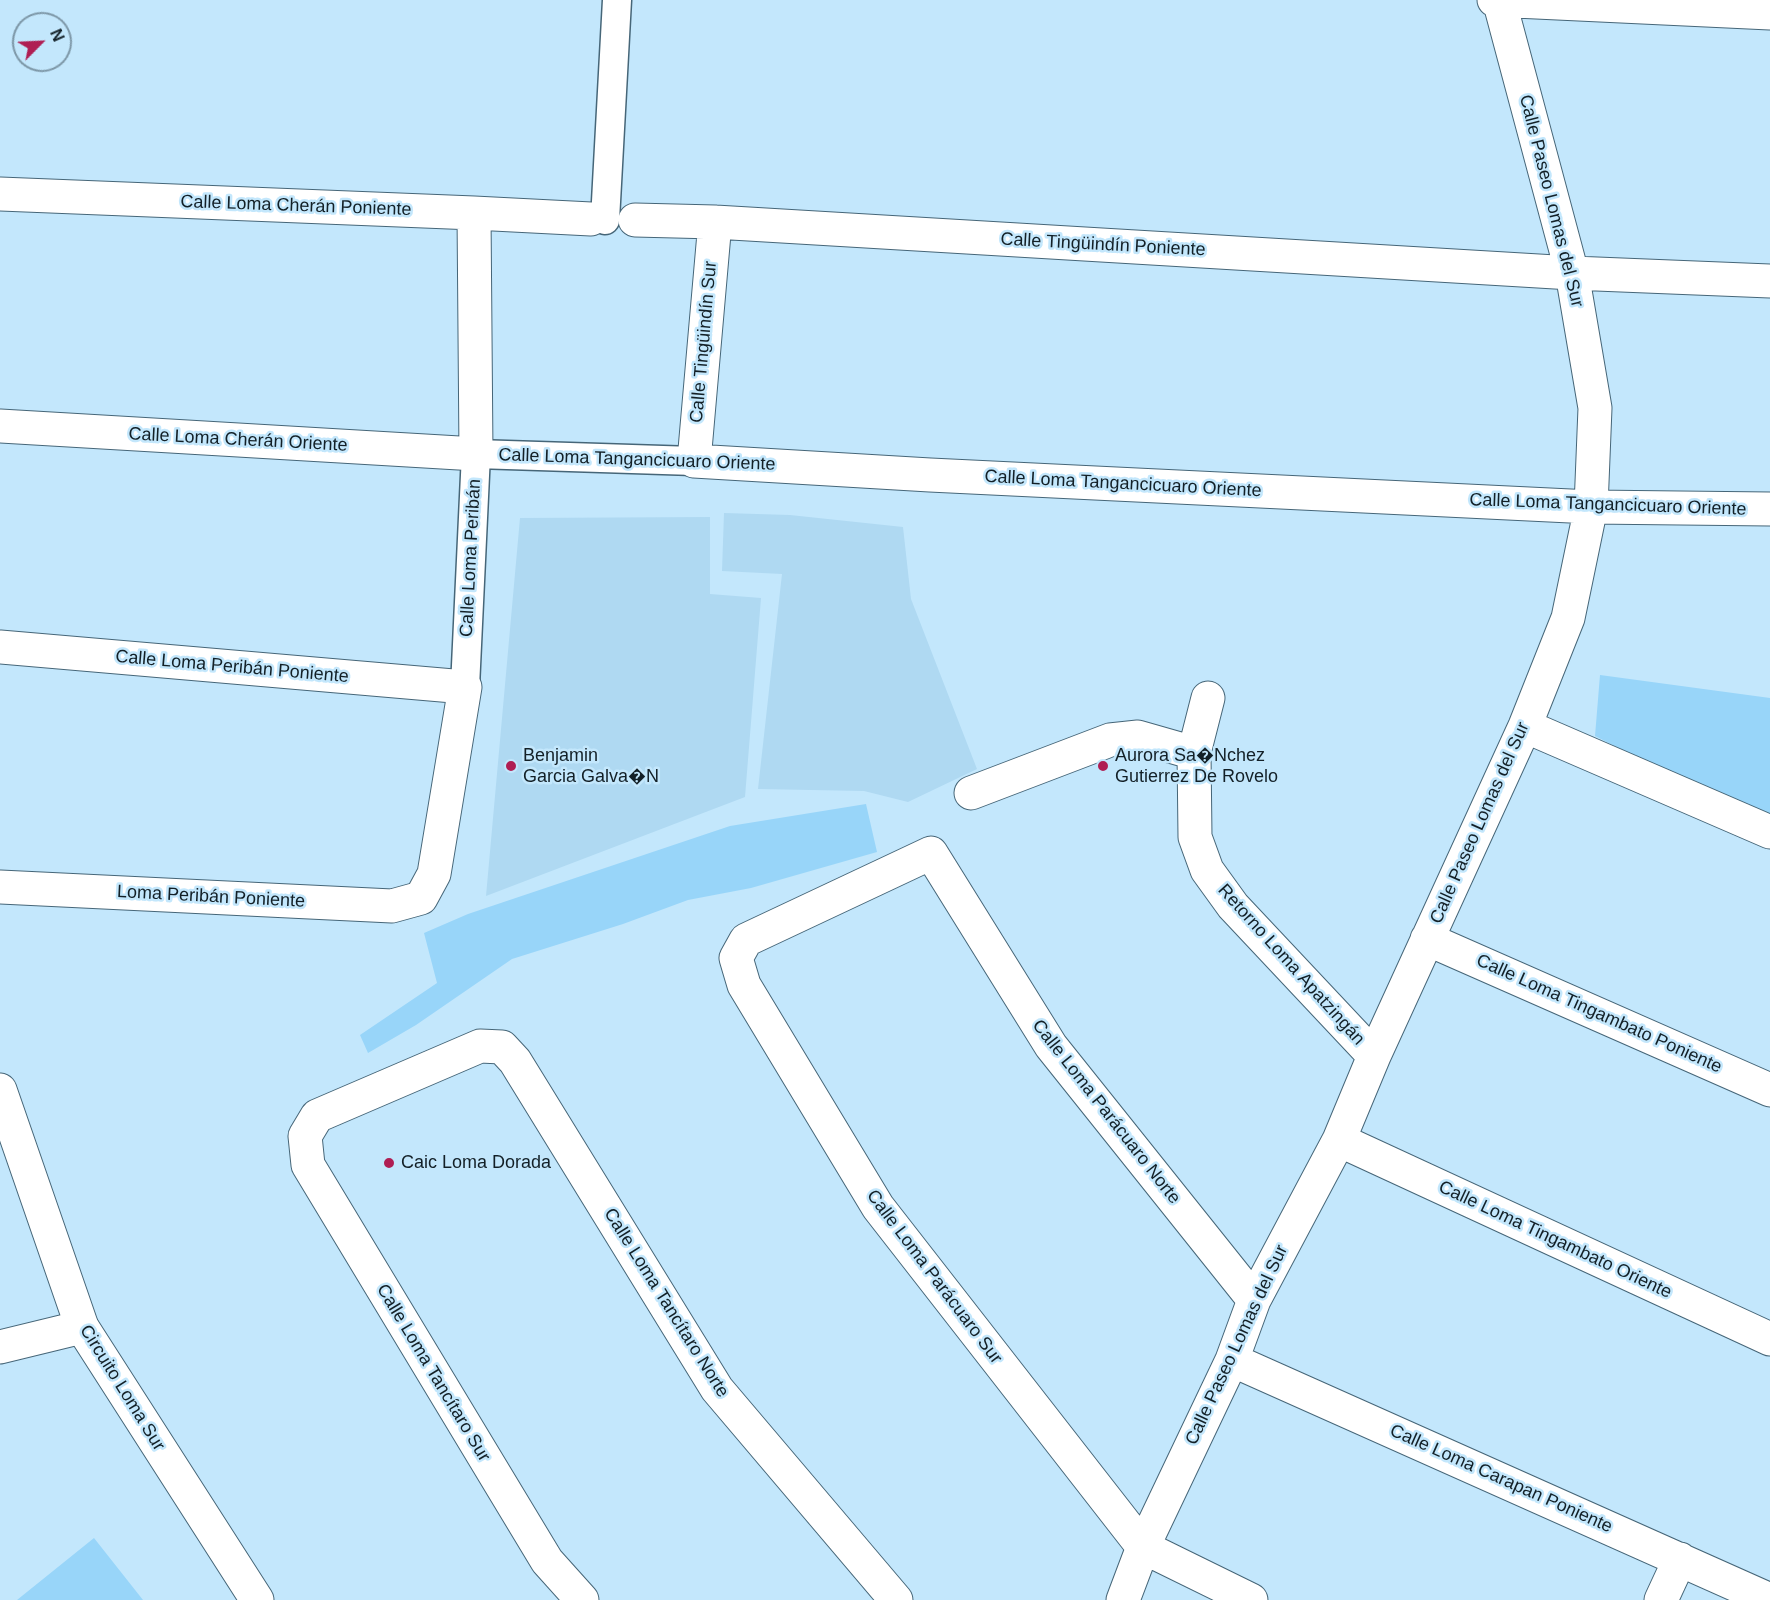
<!DOCTYPE html>
<html>
<head>
<meta charset="utf-8">
<style>
	body { margin:0 }
	#map { position:relative; width:1770px; height:1600px; overflow:hidden; background:#c3e7fc; font-family:Helvetica,sans-serif }
	canvas { display:block }
	.north { position:absolute; left:12px; top:12px; width:60px; height:60px; box-sizing:border-box; background:#c3e7fc; border:2px solid #7d97a7; border-radius:50%; rotate:66deg; font-size:16px; font-weight:700; line-height:24px; text-align:center; color:#132027 }
	.north::after { content:''; display:block; margin:auto; width:21px; height:27px; background:#af1e53; clip-path:polygon(50% 0,100% 100%,50% 72%,0 100%) }
</style>
</head>
<body>
<div id="map">
<canvas width="1770" height="1600"></canvas>
<div class="north">N</div>
</div>
<script>
const ctx = document.querySelector('canvas').getContext('2d');
ctx.lineJoin = 'round';
function fill(path, color) { ctx.fillStyle = color; ctx.fill(path, 'evenodd'); }
function trace(path, color, width, dash) { ctx.strokeStyle = color; ctx.lineWidth = width; ctx.lineCap = dash ? 'butt' : 'round'; ctx.setLineDash(dash || []); ctx.stroke(path); }
function label(font, color, halo, rows, align = 'center') {
  ctx.font = font + ' Helvetica,sans-serif'; ctx.lineWidth = 5; ctx.setLineDash([]); ctx.textBaseline = 'middle'; ctx.strokeStyle = halo; ctx.fillStyle = color; for (const [text, x, y, turn = 0] of rows) {
    ctx.save(); ctx.translate(x, y); ctx.rotate((+turn || 0) * Math.PI / 180); ctx.textAlign = isNaN(turn) ? turn : align; if (halo) ctx.strokeText(text, 0, 0); ctx.fillText(text, 0, 0); ctx.restore();
  }
}
fill(new Path2D(`
	M724 513 790 515 903 527 911 599 977 769 908 802 864 791 758 789 782 574 722 571Z
	M710 517V594L761 598 745 797 486 896 520 518Z`), '#afd9f2');
fill(new Path2D(`
	M1600 675 1770 698V822L1715 797 1595 736Z
	M866 804 877 852 751 888 688 900 623 924 512 959 416 1025 368 1053 360 1035 437 983 424 933 468 914 730 826Z
	M94 1538 143 1600H17Z`), '#98d5f9');
const pedestrian = new Path2D(`
	M605 220 617 0
	M465 687 476 454 694 461`);
const minor = new Path2D(`
	M1494 0 1770 13
	M0 194 474 213 591 219
	M635 220 715 222 1572 273 1770 281
	M715 222 694 461 930 475 1591 507 1770 509
	M0 426 476 454 474 213
	M0 647 465 687 434 874 421 898 392 906 0 887
	M1208 698 1194 753 1195 837 1207 870 1233 906 1374 1056
	M1525 726 1770 832
	M971 793 1110 740 1138 737 1194 753
	M1427 939 1770 1090
	M1339 1140 1770 1339
	M0 1347 82 1327
	M1232 1360 1770 1600
	M582 1600 547 1561 308 1165 305 1136 317 1116 480 1046 502 1047 515 1061 717 1389 896 1600
	M1123 1600 1143 1547 1232 1360 1254 1300 1339 1140 1374 1056 1525 726 1568 618 1591 507 1595 408 1572 273 1499 0
	M1251 1600 1143 1547 878 1207 744 985 736 958 746 940 931 853 1051 1046 1254 1300
	M1661 1600 1680 1559`);
const tertiary = new Path2D(`
	M0 1090 82 1327 257 1600`);
trace(pedestrian, '#466678', 31);
trace(minor, '#466678', 35);
trace(tertiary, '#466678', 35);
trace(pedestrian, '#fff', 28);
trace(minor, '#fff', 33);
trace(tertiary, '#fff', 33);
for (const [x, y, r, color] of [
	[511,766,6,"#af1e53"],
	[1103,766,6,"#af1e53"],
	[389,1163,6,"#af1e53"]
]) { const dot = new Path2D(); dot.arc(x, y, r, 0, 2 * Math.PI); ctx.fillStyle = color; ctx.fill(dot); trace(dot, '#c3e7fc', 2); }
label('18px', '#132027', '#c3e7fc', [
	["Calle Paseo Lomas del Sur",1551,201,76],
	["Calle Loma Cherán Poniente",296,206,2],
	["Calle Tingüindín Poniente",1103,245,3],
	["Calle Tingüindín Sur",704,342,-85],
	["Calle Loma Cherán Oriente",238,440,3],
	["Calle Loma Tangancicuaro Oriente",637,460,2],
	["Calle Loma Tangancicuaro Oriente",1123,484,3],
	["Calle Loma Tangancicuaro Oriente",1608,505,2],
	["Calle Loma Peribán",471,558,-87],
	["Calle Loma Peribán Poniente",232,667,5],
	["Calle Paseo Lomas del Sur",1480,823,-66],
	["Loma Peribán Poniente",211,897,3],
	["Retorno Loma Apatzingán",1291,965,48],
	["Calle Loma Tingambato Poniente",1599,1014,24],
	["Calle Loma Parácuaro Norte",1106,1112,52],
	["Calle Loma Tingambato Oriente",1555,1240,25],
	["Calle Loma Parácuaro Sur",934,1277,53],
	["Calle Loma Tancítaro Norte",666,1303,58],
	["Calle Paseo Lomas del Sur",1237,1345,-65],
	["Calle Loma Tancítaro Sur",433,1373,59],
	["Circuito Loma Sur",122,1388,58],
	["Calle Loma Carapan Poniente",1501,1479,24]
]);
label('18px', '#132027', '#c3e7fc', [
	["Benjamin",523,756],
	["Garcia Galva�N",523,777],
	["Aurora Sa�Nchez",1115,756],
	["Gutierrez De Rovelo",1115,777],
	["Caic Loma Dorada",401,1163]
], 'left');
</script>
</body>
</html>
